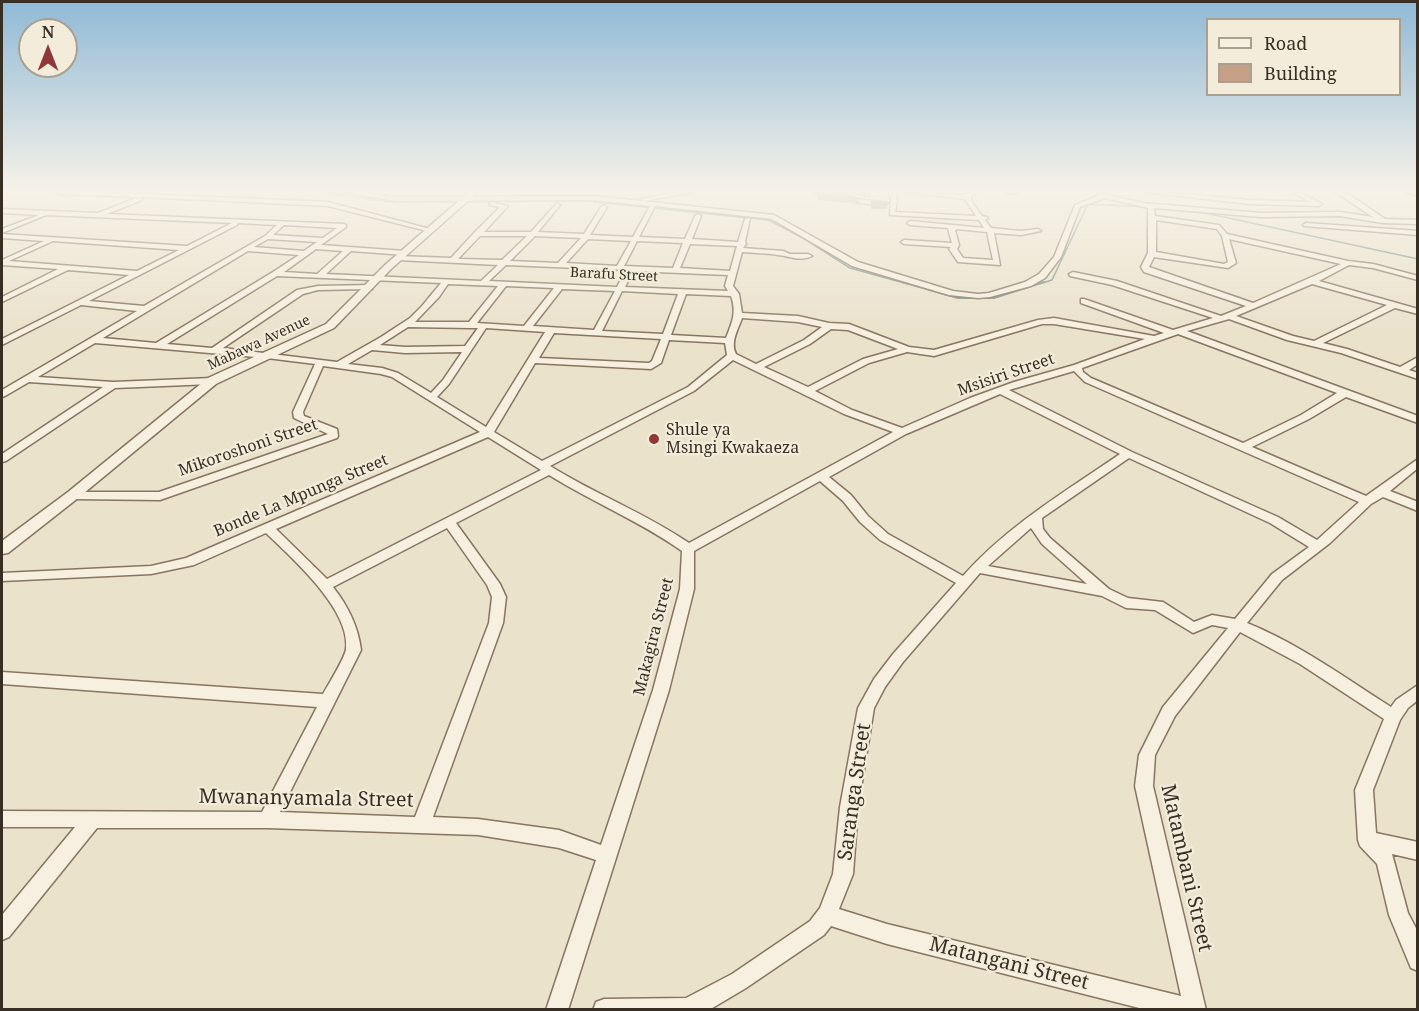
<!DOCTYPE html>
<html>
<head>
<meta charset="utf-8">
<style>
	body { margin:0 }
	#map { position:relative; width:1419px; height:1011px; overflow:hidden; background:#ebe2cc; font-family:"Noto Serif",serif }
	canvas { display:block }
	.frame { position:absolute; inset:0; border:3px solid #392e23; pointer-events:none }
	.legend { position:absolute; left:1206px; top:18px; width:195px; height:78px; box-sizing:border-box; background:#f3ecdb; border:2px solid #a9a091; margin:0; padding:8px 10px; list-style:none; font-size:18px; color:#392e23 }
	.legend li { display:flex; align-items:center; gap:12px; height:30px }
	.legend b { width:30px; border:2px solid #a9a091 }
	.north { position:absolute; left:18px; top:18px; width:60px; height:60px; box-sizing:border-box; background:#f3ecdb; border:2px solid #a9a091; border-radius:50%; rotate:0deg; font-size:16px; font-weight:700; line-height:24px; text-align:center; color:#392e23 }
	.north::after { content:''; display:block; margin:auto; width:21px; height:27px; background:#913738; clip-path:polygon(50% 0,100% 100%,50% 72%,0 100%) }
</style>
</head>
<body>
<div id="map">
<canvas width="1419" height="1011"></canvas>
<div class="frame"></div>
<ul class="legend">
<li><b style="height:8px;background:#f7efdf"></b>Road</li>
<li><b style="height:16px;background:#c6a086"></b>Building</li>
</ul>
<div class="north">N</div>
</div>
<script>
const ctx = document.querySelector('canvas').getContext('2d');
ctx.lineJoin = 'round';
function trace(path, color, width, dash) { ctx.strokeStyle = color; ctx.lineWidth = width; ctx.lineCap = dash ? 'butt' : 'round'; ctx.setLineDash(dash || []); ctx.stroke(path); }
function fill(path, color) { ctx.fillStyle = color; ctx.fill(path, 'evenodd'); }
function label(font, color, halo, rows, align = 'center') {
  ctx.font = font + ' "Noto Serif",serif'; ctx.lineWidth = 4.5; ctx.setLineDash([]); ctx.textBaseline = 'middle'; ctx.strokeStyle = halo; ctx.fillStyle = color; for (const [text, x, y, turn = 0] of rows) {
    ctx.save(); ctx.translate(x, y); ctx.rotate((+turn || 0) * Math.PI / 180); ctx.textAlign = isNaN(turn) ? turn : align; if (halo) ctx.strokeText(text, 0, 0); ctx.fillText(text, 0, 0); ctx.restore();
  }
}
trace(new Path2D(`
	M321 192 389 202 585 201 768 220 803 238 850 268 908 284
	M1201 212 1418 259
	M1039 284 1052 280 1088 204 1147 207`), '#738f88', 1.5);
trace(new Path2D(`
	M902 282 958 298H994L1044 282`), '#738f88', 2);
const minor = new Path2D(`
	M56 192H101L328 202 434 230 431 232 328 206 141 197 142 200 107 214 344 224 346 225V227L321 245 405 251 409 253 405 255 351 251 326 274 481 281 498 265 398 260 394 258 398 256 451 258 474 233 500 207 489 205 491 202 508 206 484 232H531L557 203 560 205 538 232 584 234 601 207 604 205 607 207 590 235 633 237 650 206 594 200 396 201 343 192H359L396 197 594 196 774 215 858 262 953 291 978 294 989 293 1025 282 1039 274 1054 257 1075 205 1098 196 1097 195 1100 193 1143 203 1261 213 1340 212 1373 217 1335 192 1347 193 1385 219 1418 220V224L1383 223 1340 216 1261 217 1154 208 1155 216 1219 225 1227 234 1348 261 1373 264 1418 276V280L1373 268 1349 265 1319 281 1418 309V314L1395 308 1323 343 1347 349 1400 367 1418 357V364L1409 370 1418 373V379L1341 353 1287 340 1229 319 1187 331 1418 416V423L1346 397 1309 419 1252 447 1366 496 1418 459V468L1390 491 1418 502V511L1383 497 1371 504 1330 543 1282 580 1247 623C1299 644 1344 677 1391 707L1396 700 1418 685V700L1408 708 1400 720 1373 790 1376 833 1418 842V860L1392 854 1408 913 1418 932V971L1411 968 1389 915 1377 864 1360 846 1358 840 1355 790 1384 719 1300 664 1240 632 1175 716 1155 755 1153 786 1206 1010H1147L887 944 831 926 824 935 746 988 709 1010H593L596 1002 604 999 686 998 732 974 810 921 820 908 833 874 840 807 858 708 874 679 893 654 956 583 880 540 860 522 843 501 820 481 694 551V589L669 690 568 1010H546L596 860 559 848 478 835 267 828H97L9 937 2 940V915L75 827H2V811L262 812 317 707 2 684V672L323 694C328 685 345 658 346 649 351 610 292 558 266 533L194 565 151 574 2 581V573L151 566 186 558 480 432 392 377 381 374 323 366 303 412 304 416 337 429 338 436 337 438 160 500 73 499 67 495 69 492H159L328 434 294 418 293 412 315 364 267 358 95 343 38 377 113 382 212 378 217 381 212 384 115 388 6 461 2 462V454L103 387 29 382 5 396 2 397V390L137 311 81 305 2 345V339L129 275 68 270 2 302V297L58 269 2 265V260L44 241 2 238V234L187 246 232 223 46 215 2 233V229L39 215 2 213V209L98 213 139 197 59 194ZM1105 198 1148 208V253L1141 267 1144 272 1246 306 1221 316 1117 281 1073 272 1069 274 1070 276 1112 285 1213 318 1173 330 1084 299H1081V303L1164 333 1154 336 1054 318 1038 320 934 350 909 347 849 324 829 323 798 316 742 313 739 294 733 286 742 252C754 253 766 253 778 255 789 256 801 262 812 256L808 254H790L783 251 743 248 746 244 745 242 750 218 745 219 738 242 692 239 701 216 698 214 695 216 685 239 639 237 655 206 772 219 852 266 949 295 978 298 990 297 1031 286 1045 278 1061 257 1080 207ZM1156 220 1217 229 1222 236 1228 262 1224 264 1156 252ZM238 223 277 225 265 236 144 306 89 301 237 225ZM284 225 337 228 323 238 273 235ZM480 236H527L502 260 458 259ZM535 236 581 238 558 263 510 261ZM268 239 317 242 304 251 254 247ZM588 239 631 241 617 266 566 263ZM1229 239 1341 264 1253 303 1149 267 1154 257 1228 268 1236 263ZM53 241 179 250 137 271 9 261ZM637 241 683 243 673 268 624 266ZM690 244 737 246 730 271 680 268ZM316 249 343 251 317 274 284 272ZM248 251 299 255 273 272 156 343 103 338ZM506 265 626 270 617 287 489 281ZM633 271 728 275 725 286 728 291 625 287ZM277 276 441 283 422 306 410 318 381 337 337 362 223 348 303 294 318 290 369 289H372V285L318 286 297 290 212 348 167 344ZM448 284 498 286 469 322H415L439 297ZM1312 284 1387 305 1314 341 1293 336 1236 316ZM506 286 554 288 524 326 477 323ZM562 289 615 291 594 330 533 326ZM622 291 678 294 663 334 602 331ZM686 294 731 296C737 312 732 323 726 338L671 335ZM742 318 798 322 822 327 804 340 756 364 736 354C730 342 738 330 742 318ZM1042 324H1054L1145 339 1074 365 1014 382 970 398 902 428 852 410 815 391 869 363 907 352 934 356ZM408 327 471 328H478L465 346 405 347 380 345ZM486 328 545 332 486 427 437 397 449 384ZM831 329 848 330 898 349 863 359 808 387 764 367 810 344ZM554 333 661 339 652 361 649 363 539 358ZM1178 334 1337 393 1301 415 1243 443 1091 378 1083 372 1082 368ZM669 340 725 343 727 355 688 387 542 461 494 432 535 363 651 369 661 363ZM372 350 405 353 462 352 443 380 431 393 398 373 382 368 348 364ZM733 360 844 414 893 432 689 543C645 513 595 494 550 466L694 391ZM1074 371 1085 382 1359 502 1317 540 1278 517 1132 452 1009 390ZM1000 394 1120 454C1066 491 1007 526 963 576L888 534 868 516 851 495 829 477 906 434ZM488 437 541 470 327 579 276 529ZM1129 458 1270 523 1309 547 1272 574 1235 619 1212 615 1194 622 1163 602 1128 598 1109 589 1050 538 1043 529 1042 518ZM549 475C592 502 640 521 682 551L680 589 653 690 601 845 559 830 478 819 433 817 503 623 506 597 500 584 456 523ZM447 528 487 585 492 597 489 623 415 817 280 812 361 650C358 626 348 606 333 587ZM1031 528 1042 544 1087 584 988 566ZM980 573 1102 596 1126 608 1155 610 1193 633 1212 625 1228 628 1163 707 1139 755 1135 786 1181 996 887 924 839 909 853 874 858 807 874 708 885 687 903 662Z
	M678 192H693L644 201 641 199Z
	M825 192H835L858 199 888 203 885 205 858 203Z
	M889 192H895L897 200 895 212 976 216 965 199 905 192 967 195 970 192H976L971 197 972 202 982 216 987 217 988 218 985 220 991 228 1021 231 1038 229 1041 231 1021 235 994 233 1000 265 958 262 949 249 951 247 904 244 901 242 904 240 952 243 948 228 910 225 907 223 910 221 984 228 979 220 890 215 891 200ZM957 229 987 232 993 260 963 258 957 249 959 245 955 230Z
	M1005 192H1018L1015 194Z
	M1145 192H1167L1249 200 1310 202 1292 192H1300L1322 204 1319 206 1249 204Z
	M1407 192H1418V196L1408 193Z
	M1306 223 1418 231V235L1304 226 1303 225Z`);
const tertiary = new Path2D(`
	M469 192H478L391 269 334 328 216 384 78 498 8 553 2 554V541L68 492 208 378 326 324 385 265Z`);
trace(minor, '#877561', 3);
trace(tertiary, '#877561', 3);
fill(minor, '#f7efdf');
fill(tertiary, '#f7efdf');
fill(new Path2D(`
	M808 192H835L859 199V204L817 200V195Z
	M839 192H871V198Z
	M871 201 888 203 887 209H871Z`), '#aa8a73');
const building = new Path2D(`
	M818 192H835L859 199 817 195Z
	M871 201 888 203V204L872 203Z`);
fill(building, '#c6a086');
trace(building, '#8b705e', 1.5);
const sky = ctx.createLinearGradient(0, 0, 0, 334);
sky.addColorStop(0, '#90b9d6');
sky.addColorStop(0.57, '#f6f2e8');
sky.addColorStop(1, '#f6f2e800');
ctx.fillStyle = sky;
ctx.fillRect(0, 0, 1419, 334);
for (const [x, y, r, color] of [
	[654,439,6,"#913738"]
]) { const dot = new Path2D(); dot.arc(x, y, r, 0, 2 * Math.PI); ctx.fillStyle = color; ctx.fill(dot); trace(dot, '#f3ecdb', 2); }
label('14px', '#392e23', '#f3ecdb', [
	["Barafu Street",614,275,3],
	["Mabawa Avenue",259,343,-25]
]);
label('16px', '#392e23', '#f3ecdb', [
	["Msisiri Street",1006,375,-19],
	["Mikoroshoni Street",248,448,-19],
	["Bonde La Mpunga Street",301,496,-23],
	["Makagira Street",654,637,-76]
]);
label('16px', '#392e23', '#f3ecdb', [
	["Shule ya",666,430],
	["Msingi Kwakaeza",666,448]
], 'left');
label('20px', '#392e23', '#f3ecdb', [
	["Saranga Street",855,792,-82],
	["Mwananyamala Street",306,799,1],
	["Matambani Street",1186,868,77],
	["Matangani Street",1009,964,14]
]);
</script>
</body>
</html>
